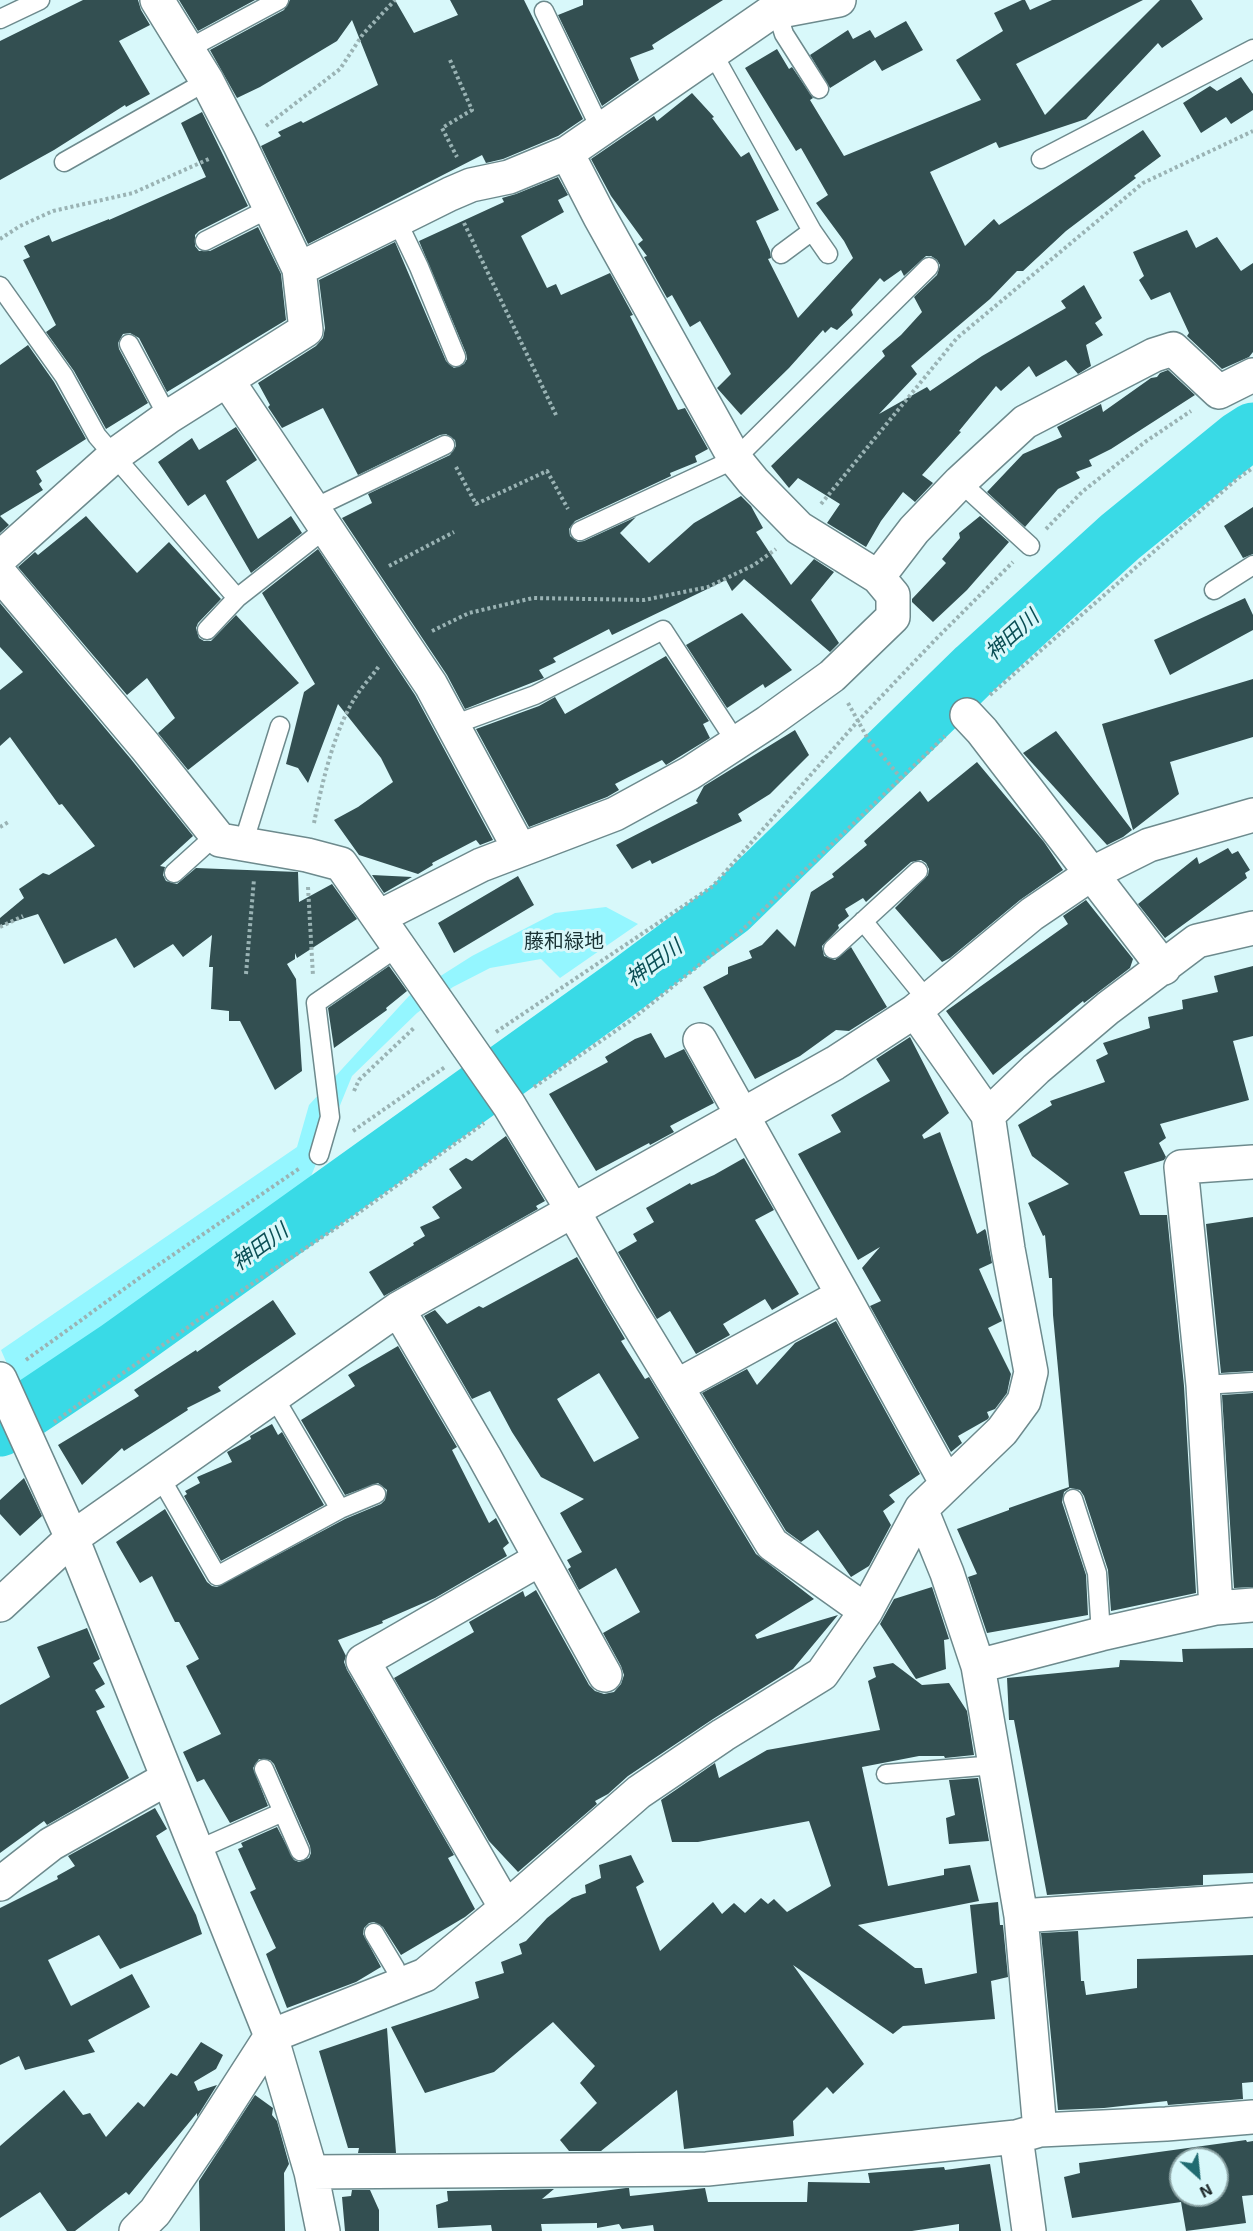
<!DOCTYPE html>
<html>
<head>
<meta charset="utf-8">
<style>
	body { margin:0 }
	#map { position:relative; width:1253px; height:2231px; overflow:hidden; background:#d8f8fa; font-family:"Exo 2",sans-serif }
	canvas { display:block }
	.north { position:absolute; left:1169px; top:2147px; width:60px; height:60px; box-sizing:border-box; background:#d8f8fa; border:2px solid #8ca4a5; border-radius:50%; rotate:153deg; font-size:16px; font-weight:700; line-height:24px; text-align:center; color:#1a2526 }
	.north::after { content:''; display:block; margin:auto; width:21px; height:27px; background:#206b71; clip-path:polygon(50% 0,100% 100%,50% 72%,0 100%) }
</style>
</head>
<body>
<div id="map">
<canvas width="1253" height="2231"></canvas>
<div class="north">N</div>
</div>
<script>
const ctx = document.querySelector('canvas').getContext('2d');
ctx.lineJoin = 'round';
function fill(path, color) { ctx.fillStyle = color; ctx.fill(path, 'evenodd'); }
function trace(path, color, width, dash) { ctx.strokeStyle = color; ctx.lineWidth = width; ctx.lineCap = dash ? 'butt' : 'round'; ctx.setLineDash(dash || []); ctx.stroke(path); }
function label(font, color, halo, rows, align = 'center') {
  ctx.font = font + ' "Exo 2","Noto Sans JP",sans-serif'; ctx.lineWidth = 6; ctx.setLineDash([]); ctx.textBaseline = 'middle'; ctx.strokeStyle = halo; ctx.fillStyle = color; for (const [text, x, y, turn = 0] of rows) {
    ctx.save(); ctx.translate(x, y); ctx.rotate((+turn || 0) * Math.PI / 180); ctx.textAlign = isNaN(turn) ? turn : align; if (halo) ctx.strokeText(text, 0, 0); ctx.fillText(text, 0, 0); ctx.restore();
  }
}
fill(new Path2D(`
	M606 907 638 924 560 978 541 959 490 968 453 987 417 1013 352 1076 307 1186 18 1389 1 1350 297 1147 309 1105 409 996 472 956 555 913Z`), '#94f6ff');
trace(new Path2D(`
	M0 1428 118 1349 625 986 730 908 976 668 1120 537 1239 440 1253 431`), '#39dae6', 57);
fill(new Path2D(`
	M83 0H138L141 10 150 25 119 41 150 94 126 107 125 105 54 150 0 180V41Z
	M179 0H255L198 31Z
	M290 0H395L414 33 458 15 450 0H524L583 119 558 136 503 159 486 163 482 155 308 244 261 146 281 136 278 132 301 121 303 123 378 85 352 20 337 41 260 87 237 98 210 50 284 10Z
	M583 0H723L652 45 654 49 630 58 639 80 602 106 558 15 583 5Z
	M1022 0H1025L1030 10 1052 0H1143L1016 64 1045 115 1160 0H1191L1203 19 1162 48 1158 43 1086 119 999 148 996 142 930 172 965 246 994 219 999 225 1143 130 1161 156 1134 176 1136 178 1066 231 1023 271H1017L990 299 911 366 917 374 879 414 927 387 930 391 982 356 1066 308 1061 301 1084 285 1102 318 1095 323 1103 335 1086 345 1091 366 1078 374 1066 360 1036 377 1029 366 1001 391 996 386 959 431 961 432 922 475 933 483 915 502 903 492 881 521 866 547 827 523 840 504 798 478 789 488 771 466 885 356 882 351 901 335 922 312 914 297 937 275 940 265 937 260 931 256H926L904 276 901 270 884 282 880 278 851 310 853 315 837 330 831 327 825 333 823 330 789 368 741 415 717 388 731 374 700 321 690 327 672 295 667 298 644 257 647 256 638 244 643 240 611 196 591 159 654 116 657 121 692 93 714 117 712 118 741 157 749 152 779 210 756 221 770 251 771 258 768 259 798 318 853 258 844 241 816 203 828 195 801 148 796 151 745 68 777 49 789 69 792 67 813 98 810 100 844 156 981 100 956 60 1003 31 994 13Z
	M906 21 923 50 882 71 875 60 830 88 810 55 848 30 853 39 870 30 875 38Z
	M1241 77 1253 94V110L1231 124 1226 117 1201 133 1183 103 1210 86 1217 91Z
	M202 112 248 206 199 231 195 235V246L199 251H210L258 227 281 274 286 320 167 392 139 338 130 333 123 334 118 343 119 349 148 403 106 429 74 371 46 332 56 325 23 260 30 257 24 246 49 235 52 242 109 219V220L206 177 181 123Z
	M558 177 568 195 558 200 564 212 521 236 547 288 556 284 561 295 610 273 633 315 630 316 678 410 685 408 708 449 695 456 697 462 670 473 671 476 575 521 569 529 570 536 578 542 584 541 636 517 620 533 649 563 694 523 741 496 751 506 763 528 756 532 791 585 814 559 834 572 811 600 839 643 830 652 744 579 732 591 726 580 612 635 609 629 553 658 556 662 539 670 544 678 465 709 447 675 342 518 372 503 368 494 450 455 456 446 455 440 446 434 440 435 358 475 323 408 282 428 268 407 270 405 258 383 316 346 323 338 325 328 319 280 395 242 446 361 454 368 464 364 467 359 466 353 419 241 493 207 504 202 502 198 516 194Z
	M1187 230 1196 248 1217 237 1241 271 1253 263V352L1249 357 1222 369 1187 336 1189 333 1170 292 1151 300 1139 280 1144 276 1133 252Z
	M28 345 54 382 86 439 36 471 42 481 39 484 43 490 0 516 9 525 0 533V365Z
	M1168 370 1195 395 1111 449 1089 460 1092 466 1076 472 1080 478 1058 489 1025 527 987 492 1023 454 1062 437 1057 427 1101 404 1103 412 1151 378 1157 377 1160 373Z
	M236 427 257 460 226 481 258 539 291 516 302 533 251 573 205 494 188 506 158 462 192 438 199 450Z
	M1253 507V554L1243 558 1224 526Z
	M86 516 137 573 169 542 221 599 198 623 196 628 199 638 204 641H211L236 615 299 683 188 770 158 733 175 718 147 678 127 695 18 567 35 552 38 555Z
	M980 516 1009 542 967 590 933 622 912 602V599L946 563 942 559 960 538 959 533Z
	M318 549 415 695 493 840 480 845 476 840 432 863 433 865 418 874 359 855 334 820 358 807 393 782 381 758 338 704 308 783 298 768 286 764 304 692 315 684 262 593Z
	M1245 598 1253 615V630L1170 675 1154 640Z
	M0 603 130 758 193 836 160 866 165 867 163 875 166 881 177 884 196 868 298 872 299 902 332 884 357 919 297 958 295 953V959L287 964 296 979 302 1071 275 1090 240 1021H229V1011L211 1009 213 967H209L212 935 183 957 173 944 134 968 116 938 64 964 38 914 0 926V918L24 898 19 889 43 873 49 875 95 846 62 804 59 805 10 737 0 746V690L23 672 0 647Z
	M742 613 792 670 765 688 763 684 727 708 686 645Z
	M666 656 709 721 703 724 710 738 666 765 662 760 615 784 619 790 607 797 529 827 476 729 539 706 555 697 565 714Z
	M1253 679V737L1170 762 1179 794 1133 830 1102 724Z
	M795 730 809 755 770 794 738 814 742 821 652 864 650 860 632 869 616 845 698 803 696 801 704 786Z
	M1056 731 1132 830 1123 837 1107 845 1023 753Z
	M977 762 1044 842 1063 870 1020 900 950 958 942 962 895 908 928 875 929 869 926 863 921 860 911 862 866 902 863 898 845 909 849 916 838 925 839 928 822 946 824 956 835 960 851 947 887 1007 849 1031 836 1030 800 1056 755 1079 703 987 728 974V967L752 958 749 951 762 945 777 929 795 947 811 892 834 877 832 874 867 845 864 841 920 791 928 802Z
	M1228 848 1232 854 1238 851 1250 870 1245 873 1247 878 1165 938 1138 904 1197 857 1199 864Z
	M372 875 412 877 384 893Z
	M518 876 534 905 454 953 438 923Z
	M1086 900 1133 959 1130 968 1084 1003 1083 1001 993 1075 946 1011 1068 924 1063 916Z
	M389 966 407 991 386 1008 387 1010 334 1048 328 1008Z
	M1253 966V1036L1233 1041 1249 1100 1160 1124 1166 1138 1159 1143 1166 1157 1164 1160 1124 1172 1140 1215H1167L1184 1386 1196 1593 1111 1611 1108 1570 1084 1496 1080 1490 1070 1488 1064 1492 1062 1502 1086 1575 1088 1615 987 1633 968 1577 977 1574 957 1529 1009 1510V1508L1069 1487 1053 1315 1052 1278H1049L1045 1235 1043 1236 1028 1203 1069 1184 1032 1156 1018 1125 1052 1105 1050 1101 1105 1082 1096 1060 1108 1054 1103 1043 1150 1028 1148 1017 1183 1009 1182 1000 1218 992 1214 976Z
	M651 1033 665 1058 684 1049 714 1103 670 1126 674 1132 650 1145 649 1143 596 1171 549 1094 608 1062 605 1057 635 1039Z
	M910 1037 949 1113 922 1135 924 1139 940 1132 977 1234 985 1229 986 1231 992 1263 979 1269 1002 1321 988 1328 1011 1374 1007 1393 995 1409 987 1412 989 1417 988 1419 958 1436 962 1443 951 1452 870 1306 881 1301 862 1268 880 1247 858 1260 798 1154 841 1132 831 1115 890 1081 876 1059Z
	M506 1136 545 1201 536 1206 538 1209 384 1296 369 1272 414 1245 413 1243 425 1236 420 1227 440 1218 432 1207 462 1188 449 1169 466 1158 472 1161Z
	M744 1158 774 1210 755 1220 799 1294 772 1310 765 1299 723 1324 730 1335 696 1354 670 1311 657 1319 618 1252 637 1241 633 1234 654 1222 646 1208 690 1183 691 1185 714 1175Z
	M1253 1217V1371L1221 1373 1206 1224Z
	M577 1257 625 1339 621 1341 645 1379 649 1377 756 1554 814 1599 755 1635 757 1639 838 1615 793 1669 713 1719 628 1776 608 1794 595 1801 597 1804 518 1872 489 1841 394 1678 474 1632 469 1622 523 1591 525 1597 536 1590 589 1685 595 1691 604 1694 614 1692 621 1684 624 1675 621 1666 603 1633 640 1612 616 1568 579 1590 568 1569 571 1567 567 1560 582 1552 560 1513 584 1499 541 1477 512 1432 490 1391 472 1399 424 1316 435 1310 447 1324 479 1306 483 1308ZM599 1373 639 1438 594 1462 557 1399Z
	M273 1300 296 1334 218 1387 221 1391 187 1408 188 1410 124 1451 122 1448 82 1485 58 1445 139 1396 134 1390 196 1350 197 1352Z
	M836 1321 920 1474 889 1495 895 1502 883 1511 891 1525 869 1566 851 1577 818 1530 801 1542 786 1531 702 1393 747 1369 757 1385 795 1343Z
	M398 1346 457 1447 452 1450 489 1523 496 1518 509 1543 503 1548 507 1556 435 1598 382 1621 383 1623 338 1640 346 1656 344 1662 347 1670 454 1855 448 1858 475 1909 465 1917 401 1955 383 1927 374 1922 369 1923 364 1928 363 1934 381 1967 356 1982 287 2008 266 1954 276 1948 250 1892 256 1889 238 1849 243 1847 241 1843 277 1827 294 1860 299 1862 309 1858 311 1853 310 1846 274 1764 270 1760 259 1759 253 1768 268 1806 230 1823 204 1779 197 1782 183 1752 221 1734 186 1666 199 1659 179 1622H175L152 1576 140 1583 116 1542 165 1509 207 1582 212 1586 217 1587 345 1519 381 1504 385 1500 387 1490 378 1483 345 1495 301 1420 355 1386 348 1375Z
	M1253 1393V1587L1234 1588 1222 1395Z
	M272 1424 278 1435 282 1432 324 1505 221 1561 184 1496 187 1494 185 1491 200 1483 197 1477 232 1462 227 1452 251 1439 250 1436Z
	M24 1478 42 1516 20 1536 0 1514V1500Z
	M932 1587 949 1639 944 1640 946 1669 916 1679 880 1624 894 1599Z
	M87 1628 100 1659 93 1663 105 1684 95 1690 105 1707 96 1711 129 1778 47 1825 44 1821 0 1853V1705L50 1677 37 1647Z
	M1253 1648V1873L1203 1875V1885L1047 1895 1014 1720H1009L1007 1678 1119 1667 1120 1660 1183 1662 1182 1649Z
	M893 1663 922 1685 949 1683 967 1711 974 1755 945 1758 944 1756H919L862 1767 888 1886 944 1875V1869L970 1865 979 1901 858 1925 915 1968H922L925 1984 977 1973 970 1905 998 1902 1000 1925H1003L1008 1977 991 1981 995 2019 903 2026 893 2034 793 1965 864 2064 833 2094 827 2087 793 2121 794 2136 684 2149 677 2090 601 2151H569L560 2140 597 2103 580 2083 595 2066 553 2022 494 2072 425 2093 391 2027 479 1998 475 1982 504 1973 501 1962 522 1954 519 1944 526 1941 547 1918 572 1898 586 1893 585 1885 601 1878 599 1865 631 1855 644 1882 636 1887 660 1951 713 1902 722 1914 734 1903 745 1913 761 1898 768 1904 774 1899 787 1912 831 1886 809 1821 698 1842H672L661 1800 715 1763 719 1778 767 1750 880 1730 868 1681 876 1677 873 1667Z
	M978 1778 989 1841 949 1844 946 1818 955 1815 949 1780Z
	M155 1808 167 1829 156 1836 196 1915 202 1934 120 1969 99 1935 48 1960 71 2006 132 1974 150 2007 88 2040 95 2052 25 2070 19 2056 0 2065V1908L58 1879 57 1876 75 1866 68 1856Z
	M1078 1931 1081 1981H1084L1086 1995 1137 1988V1959L1253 1955V2082L1242 2083 1243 2099 1168 2105 1167 2101 1104 2108 1058 2110 1041 1933Z
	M387 2028 396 2153H358L359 2148H348L319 2051Z
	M201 2042 223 2055 216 2069 194 2082 198 2091 217 2085 197 2117V2113L129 2195 126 2192 75 2231H67L40 2192 0 2218V2146L64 2090 83 2115 90 2113 106 2137 138 2102 144 2107 171 2073 177 2076Z
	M255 2095 273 2108 272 2115 277 2121 289 2164 284 2173 285 2231H200L199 2181Z
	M1246 2140 1247 2142 1253 2141V2195L1242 2196 1246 2223 1186 2231 1181 2202 1072 2218 1064 2177 1080 2173 1079 2163ZM1181 2159H1217V2195H1181Z
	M990 2164 1001 2231H959V2224L912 2231H654L653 2225 622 2229 619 2224 597 2228V2223L541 2224 542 2231H492L491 2225 438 2228 436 2205 448 2201 447 2191 554 2189 542 2199 626 2188H629L630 2196 705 2188 708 2202H807L808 2182 870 2183 868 2173 944 2167 945 2170Z
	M352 2190H370L379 2210V2231H345L342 2197 351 2196Z`), '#334f51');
const lane = new Path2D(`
	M544 11 601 130
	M777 12 784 34 819 89
	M0 19 40 0
	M188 49 279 0
	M712 52 812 231 828 254
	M1041 159 1253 49
	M64 162 207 81
	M397 221 419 267 456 357
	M205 241 270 208
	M781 254 812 231
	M0 286 64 376 97 436 237 598
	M129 344 168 417
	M960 482 1030 546
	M312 509 445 445
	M580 531 735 459 929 267
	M1214 590 1253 565
	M207 630 237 598 325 529
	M453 725 535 695 663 630 736 742
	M243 844 280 726
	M174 873 216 835
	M863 921 928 1001
	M833 949 918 871
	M319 1155 330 1117 316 1003 399 946
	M1203 1385 1253 1382
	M274 1397 340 1509
	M160 1477 217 1576 340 1509 376 1494
	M1073 1499 1097 1573 1101 1634
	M264 1769 300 1851
	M886 1774 995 1765
	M197 1850 283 1812
	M374 1933 395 1968 400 1984`);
const street = new Path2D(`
	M299 269 450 194 471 185 509 177 567 153 770 13 839 0
	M227 380 431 685 520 850
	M0 558 115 455 168 417 306 330 299 269 240 145 207 81 157 0
	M0 574 145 746 220 840 307 855 341 864 509 1105 573 1211 622 1297 772 1544 866 1611
	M878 577 914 530 960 482 1025 422 1154 355 1173 349 1219 392 1253 375
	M967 715 982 731 1164 968
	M379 917 481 865 615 814 690 773 768 722 832 676 893 617V595L878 577 799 528 753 481 735 459 600 217 567 153
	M700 1040 843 1295 947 1484
	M988 1115 1036 1069 1108 1008 1197 941 1253 928
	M398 1309 484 1456 605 1675
	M0 1379 72 1538 271 2036 311 2172 323 2231
	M677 1386 843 1295
	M921 1509 947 1573 978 1666 1021 1916 1040 2130
	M0 1605 72 1538 398 1309 835 1063 915 1011 1032 914 1091 874 1149 845 1253 815
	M1216 1608 1203 1385 1181 1167 1253 1162
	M978 1666 1101 1634 1216 1608 1253 1605
	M0 1884 51 1844 168 1778
	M506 1908 363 1661 540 1559
	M1021 1916 1253 1900
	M1016 2137 1029 2231
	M311 2172 707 2169 1016 2137 1040 2130 1166 2124 1253 2117
	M136 2231 155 2212 208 2134 271 2036 425 1975 506 1908 639 1792 723 1735 822 1674 866 1611 921 1509 1002 1431 1024 1401 1031 1372 1008 1249 988 1115 915 1011`);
trace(lane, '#6d8a8d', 21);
trace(street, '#6d8a8d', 36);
trace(new Path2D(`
	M450 60 472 110 442 128 457 157
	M266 126 340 69 363 34 395 0
	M464 223 556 415
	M0 239 20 226 53 211 133 193 211 158
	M456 467 476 504 547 471 568 509
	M821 504 957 338 1143 183 1253 131
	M1046 529 1082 492 1145 442 1191 411
	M389 566 454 532
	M432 631 469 613 533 598 644 600 708 587 754 565 776 549
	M990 695 1238 478 1253 468
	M848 703 868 739 901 778
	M314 823C322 783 335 725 359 692 365 683 373 675 379 666
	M0 827 10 821
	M308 887 313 976
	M0 927 23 916
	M246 974 254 879
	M496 1032 713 886 858 721 935 640 1013 562
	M534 1087 630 1021 740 932 945 736
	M354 1091 359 1080 415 1027
	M353 1131 445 1067
	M26 1360 142 1276 300 1168
	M54 1422 208 1313 354 1216 484 1123`), '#9ab3b4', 4, [3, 3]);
trace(lane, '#fff', 18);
trace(street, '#fff', 33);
label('20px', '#1a3335', '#d8f8fa', [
	["藤和緑地",564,941]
]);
label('italic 21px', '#0b4f55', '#d8f8fa', [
	["神田川",1012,635,-42],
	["神田川",654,963,-36],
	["神田川",260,1247,-36]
]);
</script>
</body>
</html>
